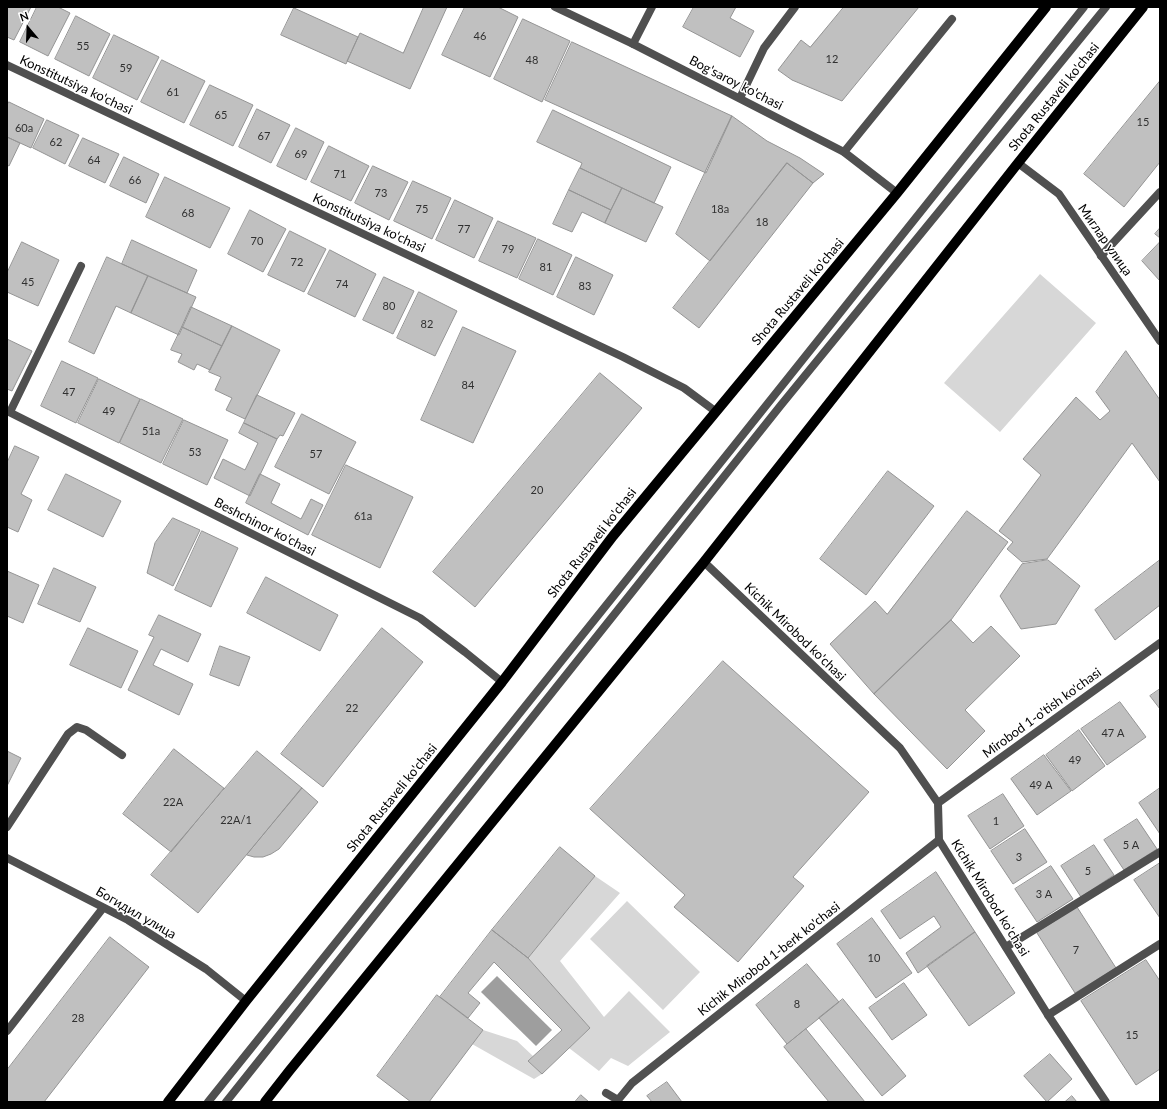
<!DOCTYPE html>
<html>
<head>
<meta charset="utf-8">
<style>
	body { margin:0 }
	#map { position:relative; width:1167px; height:1109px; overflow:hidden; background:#fff; font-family:Lato,sans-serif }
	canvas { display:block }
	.frame { position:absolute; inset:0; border:8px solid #000; pointer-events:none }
	.north { position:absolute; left:8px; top:8px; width:40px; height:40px; -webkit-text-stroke:3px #fff; paint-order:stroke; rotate:341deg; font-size:11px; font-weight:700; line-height:16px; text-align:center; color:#000 }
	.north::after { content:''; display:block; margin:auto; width:14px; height:18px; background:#000; clip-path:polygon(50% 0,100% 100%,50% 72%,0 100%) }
</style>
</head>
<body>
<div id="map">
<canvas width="1167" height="1109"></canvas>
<div class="frame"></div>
<div class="north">N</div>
</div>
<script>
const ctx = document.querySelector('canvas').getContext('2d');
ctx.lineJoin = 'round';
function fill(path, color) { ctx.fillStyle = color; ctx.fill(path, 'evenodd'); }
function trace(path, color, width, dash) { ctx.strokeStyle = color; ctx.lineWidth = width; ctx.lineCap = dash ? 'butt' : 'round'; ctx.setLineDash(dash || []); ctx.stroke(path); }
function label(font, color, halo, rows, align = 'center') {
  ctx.font = font + ' Lato,sans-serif'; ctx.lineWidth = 3; ctx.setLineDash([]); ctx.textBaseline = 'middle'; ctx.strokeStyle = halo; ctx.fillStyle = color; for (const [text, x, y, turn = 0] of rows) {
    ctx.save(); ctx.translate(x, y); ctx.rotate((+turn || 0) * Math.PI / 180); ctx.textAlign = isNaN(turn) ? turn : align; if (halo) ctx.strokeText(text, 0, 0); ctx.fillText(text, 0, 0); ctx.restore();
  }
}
fill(new Path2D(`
	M1040 274 1096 323 1000 432 944 383Z
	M595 876 620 893 560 961 604 1017 629 991 670 1032 628 1066 611 1058 599 1071 569 1048 590 1028 528 958Z
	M627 901 700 972 663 1010 590 939Z
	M483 1030 517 1041 533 1056 528 1061 542 1074 534 1079 472 1044Z`), '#d7d7d7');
fill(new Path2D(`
	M497 976 552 1030 536 1046 481 992Z`), '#9e9e9e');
const building = new Path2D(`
	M7 7H31L14 40 7 37Z
	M37 7H58L70 13 48 56 20 42Z
	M424 7H447L410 89 347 61 360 33 403 53Z
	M465 7H498L518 17 490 77 442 55Z
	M694 7H736L730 18 754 31 740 57 683 27Z
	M844 7H919L842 101 792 80 778 70 801 40 810 47Z
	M294 8 358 37 346 64 281 35Z
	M76 16 110 34 89 76 55 59Z
	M523 19 570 41 542 102 494 79Z
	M114 35 159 57 137 100 93 78Z
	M572 42 732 116 706 173 545 100Z
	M162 60 205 81 184 123 141 102Z
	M1160 81V162L1124 207 1084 174Z
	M210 85 253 105 233 146 190 125Z
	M9 102 44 119 31 148 7 137V106Z
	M257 109 290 125 271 163 239 147Z
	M553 110 671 167 654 203 580 168 582 163 537 142Z
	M732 116 767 141 800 158 824 174 813 183 787 163 710 261 676 234Z
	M47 120 79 135 65 164 33 148Z
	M296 128 324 142 306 180 277 166Z
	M7 137 20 143 9 166 7 165Z
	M83 138 119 154 105 183 69 166Z
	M329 146 369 166 351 201 311 182Z
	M124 157 159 174 146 203 110 186Z
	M787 163 813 183 699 328 673 308Z
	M373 166 408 182 389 220 355 203Z
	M580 168 622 188 611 210 569 190Z
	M165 177 230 208 210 248 146 217Z
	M413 181 451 198 432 239 394 221Z
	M622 188 663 207 646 242 605 223Z
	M569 190 611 210 605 223 582 212 572 232 553 224Z
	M455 200 493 218 474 258 436 240Z
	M250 210 286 229 263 272 228 254Z
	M498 221 536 238 517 278 479 261Z
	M1160 228V238L1155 234Z
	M290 231 326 249 304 292 268 275Z
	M538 239 572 255 553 295 519 279Z
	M132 240 197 270 187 293 122 264Z
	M22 242 59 260 38 306 7 292V273Z
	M1160 242V281L1142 261Z
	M330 250 376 274 355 317 308 294Z
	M107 257 148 276 131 313 116 306 94 354 69 342Z
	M576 257 613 275 594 315 557 297Z
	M148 276 196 297 179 335 131 313Z
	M384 277 414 291 393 334 363 320Z
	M419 292 457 311 435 356 397 338Z
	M191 307 232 326 222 346 182 327Z
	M232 326 280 350 245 419 226 410 232 398 215 390 221 377 209 372Z
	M182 327 222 346 210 370 197 364 194 370 178 362 182 354 171 350Z
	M463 327 516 351 473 443 421 420Z
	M7 339 32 351 12 391 7 389Z
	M1126 351 1160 400V482L1132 443 1047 559 1022 562 1007 549 1013 542 999 531 1041 475 1023 459 1076 397 1100 420 1110 411 1096 392Z
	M62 361 98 378 76 423 41 406Z
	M600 373 642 408 475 607 433 572Z
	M99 379 140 399 119 443 78 423Z
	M257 395 295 413 283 436 280 435 277 439 244 423Z
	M141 399 183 419 161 463 120 443Z
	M302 414 356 442 329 494 275 467Z
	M184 420 228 440 207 485 163 464Z
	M244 423 277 439 250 496 214 478 223 459 245 470 258 443 239 433Z
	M15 446 39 457 21 494 32 500 18 532 7 527V463Z
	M346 465 413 497 380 568 312 535Z
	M888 471 934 506 866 595 820 559Z
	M66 474 121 501 103 537 48 510Z
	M260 474 280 484 271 503 301 519 311 499 323 505 308 535 246 503Z
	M967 511 1008 542 951 620 874 694 830 644 875 601 887 614Z
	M173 518 200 530 173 586 147 573 155 543Z
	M202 531 238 548 211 607 175 590Z
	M1048 560 1080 586 1056 624 1021 629 1000 596 1022 564Z
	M1160 560V605L1115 640 1095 610Z
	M54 568 96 587 80 622 38 604Z
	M7 571 39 585 23 623 7 616Z
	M266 577 338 615 320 651 247 613Z
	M159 615 201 634 188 662 161 649 153 665 193 684 179 715 128 690 154 637 149 635Z
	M951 620 973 643 991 626 1020 656 965 710 985 731 947 769 874 694Z
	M88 628 138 651 121 688 70 665Z
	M382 628 423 662 323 787 281 754Z
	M220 646 250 657 239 686 210 675Z
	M723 661 869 792 793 877 804 886 738 962 674 907 685 895 590 809Z
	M1160 689V709L1150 696Z
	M1120 702 1146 737 1107 765 1081 729Z
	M1079 730 1105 766 1072 791 1046 755Z
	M174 749 225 789 224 788 171 852 123 814Z
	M7 751 21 758 7 786Z
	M257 751 302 788 198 913 151 875Z
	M1044 755 1071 791 1037 815 1011 779Z
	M302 788 318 802 279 849 271 854 263 857H254L247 855Z
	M1160 788V834L1139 803Z
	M1003 794 1024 826 990 849 968 816Z
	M1137 819 1157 849 1124 870 1104 840Z
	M1025 829 1047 862 1013 884 991 851Z
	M1094 845 1114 875 1081 897 1061 866Z
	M560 847 595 876 528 958 492 930Z
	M1160 863V918L1134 880Z
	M1051 866 1073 899 1037 922 1015 889Z
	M936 872 975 932 918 973 906 953 941 927 934 916 900 939 881 911Z
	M1077 907 1116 968 1075 993 1037 933Z
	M872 918 912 973 876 998 837 944Z
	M492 930 528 958 590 1028 542 1074 528 1061 562 1030 494 962 468 993 480 1003 468 1018 440 997Z
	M975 932 1015 993 969 1026 927 966Z
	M110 937 149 967 44 1102H7V1070Z
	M1146 960 1160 981V1069L1136 1085 1081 1001Z
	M807 964 839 1002 787 1044 756 1005Z
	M904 983 927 1015 892 1040 869 1008Z
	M437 995 483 1030 429 1102H411L377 1076Z
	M843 999 906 1076 882 1096 819 1018Z
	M806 1029 865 1102H829L784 1047Z
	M1050 1054 1072 1079 1047 1102 1024 1076Z
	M667 1082 682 1102H652L647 1096Z
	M581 1095 589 1102H575Z
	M1072 1096 1077 1102H1065Z`);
fill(building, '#c0c0c0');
trace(building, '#949494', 1);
trace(new Path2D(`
	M633 44 652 7
	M740 98 764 48 795 7
	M844 152 952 19
	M1101 256 1160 192
	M10 412 81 266
	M7 827 68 734 77 727 86 730 122 755
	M1006 947 1160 852
	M1048 1015 1160 944
	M7 1031 103 908
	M606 1093 618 1100V1102
	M208 1102 733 447 1084 7
	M226 1102 781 405 1106 7`), '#505050', 8);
trace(new Path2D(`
	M555 7 633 44 844 152 897 193
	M7 65 623 357 684 388 715 411
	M1018 163 1059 194 1160 341
	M7 411 420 618 465 652 502 682
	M704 562 900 748 938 803 939 840 1048 1015 1106 1102
	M938 803 1160 643
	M7 858 128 920 206 969 246 1001
	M618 1100 632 1083 939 840`), '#505050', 8);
trace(new Path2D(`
	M168 1102 246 1001 502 682 613 536 897 193 1046 7
	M265 1102 290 1070 704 562 1018 163 1143 7`), '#000', 10);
label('11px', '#303030', null, [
	["46",480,36],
	["55",83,46],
	["12",832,59],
	["48",532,60],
	["59",126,68],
	["61",173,92],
	["65",221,115],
	["15",1143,122],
	["60a",24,128],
	["67",264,136],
	["62",56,142],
	["69",301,154],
	["64",94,160],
	["71",340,174],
	["66",135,180],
	["73",381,193],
	["75",422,209],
	["18a",720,209],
	["68",188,213],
	["18",762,222],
	["77",464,229],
	["70",257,241],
	["79",508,249],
	["72",297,262],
	["81",546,267],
	["45",28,282],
	["74",342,284],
	["83",585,286],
	["80",389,306],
	["82",427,324],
	["84",468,385],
	["47",69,392],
	["49",109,411],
	["51a",151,431],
	["53",195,452],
	["57",316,454],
	["20",537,490],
	["61a",363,516],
	["22",352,708],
	["47 A",1113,733],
	["49",1075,760],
	["49 A",1041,785],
	["22A",173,802],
	["22А/1",236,820],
	["1",996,821],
	["5 A",1131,845],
	["3",1019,857],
	["5",1088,871],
	["3 A",1044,894],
	["7",1076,950],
	["10",874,958],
	["8",797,1004],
	["28",78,1018],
	["15",1132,1035]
]);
label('13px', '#000', '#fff', [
	["Bog'saroy ko'chasi",736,83,27],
	["Konstitutsiya ko'chasi",76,85,25],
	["Shota Rustaveli ko'chasi",1054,97,-51],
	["Konstitutsiya ko'chasi",369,223,25],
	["Миглар улица",1105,240,55],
	["Shota Rustaveli ko'chasi",798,292,-50],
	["Beshchinor ko'chasi",265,527,27],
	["Shota Rustaveli ko'chasi",592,543,-52],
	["Kichik Mirobod ko'chasi",795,632,44],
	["Mirobod 1-o'tish ko'chasi",1042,713,-36],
	["Shota Rustaveli ko'chasi",392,798,-51],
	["Kichik Mirobod ko'chasi",990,898,58],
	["Богидил улица",136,913,30],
	["Kichik Mirobod 1-berk ko'chasi",769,959,-38]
]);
</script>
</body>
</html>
